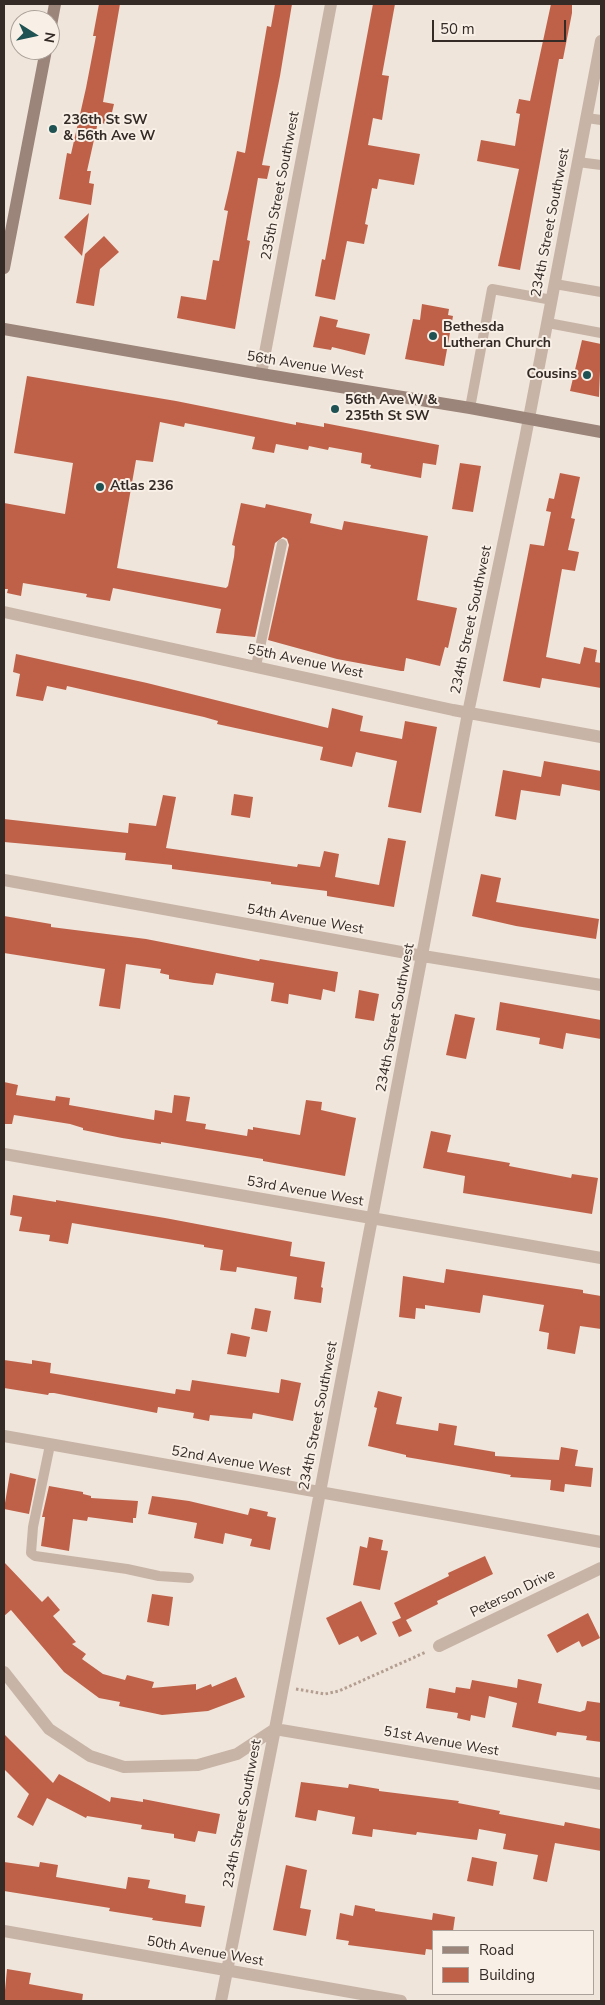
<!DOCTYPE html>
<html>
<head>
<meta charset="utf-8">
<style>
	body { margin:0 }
	#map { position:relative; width:605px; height:2005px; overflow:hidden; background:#f0e5da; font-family:"Nunito Sans",sans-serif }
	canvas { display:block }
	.frame { position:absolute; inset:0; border:5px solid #342b27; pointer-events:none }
	.legend { position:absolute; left:432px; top:1930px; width:162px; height:65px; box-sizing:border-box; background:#f8efe6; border:1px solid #aaa19a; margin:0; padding:6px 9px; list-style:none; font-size:15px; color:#342b27 }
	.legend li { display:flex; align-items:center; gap:10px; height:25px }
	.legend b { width:25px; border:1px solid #aaa19a }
	.north { position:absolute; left:10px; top:10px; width:50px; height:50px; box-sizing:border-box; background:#f8efe6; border:1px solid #aaa19a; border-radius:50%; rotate:100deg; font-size:14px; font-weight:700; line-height:20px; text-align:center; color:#342b27 }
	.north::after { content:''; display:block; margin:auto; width:18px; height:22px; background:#1f5253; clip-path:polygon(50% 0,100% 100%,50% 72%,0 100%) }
	.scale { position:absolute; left:432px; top:20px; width:134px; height:22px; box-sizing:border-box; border:2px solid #342b27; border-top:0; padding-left:6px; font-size:15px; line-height:18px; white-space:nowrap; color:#342b27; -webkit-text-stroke:4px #f8efe6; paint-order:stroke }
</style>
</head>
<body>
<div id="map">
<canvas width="605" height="2005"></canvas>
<div class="frame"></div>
<ul class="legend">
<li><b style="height:6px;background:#9b8479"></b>Road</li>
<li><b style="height:14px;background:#bf6149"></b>Building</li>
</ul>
<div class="north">N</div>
<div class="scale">50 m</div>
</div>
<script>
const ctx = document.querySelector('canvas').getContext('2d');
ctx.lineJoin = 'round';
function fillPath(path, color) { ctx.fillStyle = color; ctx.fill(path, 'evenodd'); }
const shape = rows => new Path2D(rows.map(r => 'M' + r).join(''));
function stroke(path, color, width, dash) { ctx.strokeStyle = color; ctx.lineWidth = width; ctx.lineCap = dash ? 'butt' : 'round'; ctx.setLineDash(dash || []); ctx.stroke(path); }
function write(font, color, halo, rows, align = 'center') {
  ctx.font = font + ' "Nunito Sans",sans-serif'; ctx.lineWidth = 4; ctx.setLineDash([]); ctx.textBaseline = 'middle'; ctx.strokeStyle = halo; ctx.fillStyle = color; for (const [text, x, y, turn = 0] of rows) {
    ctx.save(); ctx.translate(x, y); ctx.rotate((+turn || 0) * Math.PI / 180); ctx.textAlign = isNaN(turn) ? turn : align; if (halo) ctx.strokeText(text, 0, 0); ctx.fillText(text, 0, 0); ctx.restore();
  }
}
const building = shape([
	[99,4,120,4,103,102,114,104,109,125,98,122,87,171,91,171,89,183,94,184,91,205,59,199,67,153,71,154,86,88,96,36,93,36],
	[275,4,292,4,280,76,262,165,270,166,267,179,258,178,247,240,250,241,235,329,177,318,181,296,206,300,213,260,219,261,228,211,224,210,229,189,237,151,245,153,267,26,271,27],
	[373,4,395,4,382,75,389,76,382,120,373,118,368,145,420,154,414,185,379,179,377,189,372,188,365,224,368,225,364,244,347,241,335,300,315,296,322,259,325,260],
	[551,4,572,4,572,13,563,59,559,59,520,270,498,266,519,169,477,161,481,140,515,146,520,114,516,113,519,99,530,101],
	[89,213,82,256,64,237],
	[104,236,119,252,100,269,94,306,76,303,85,254],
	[422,304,449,309,448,315,453,316,444,366,405,359,413,319,420,320],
	[320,316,338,320,336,327,370,334,365,355,332,347,331,350,313,347],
	[582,340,601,344,599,397,570,391],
	[27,376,176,401,296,425,296,422,324,427,324,423,439,445,436,465,423,463,421,478,370,468,371,465,361,463,362,453,329,447,328,450,309,446,308,450,276,444,274,453,252,449,255,437,185,423,184,427,160,422,153,462,136,460,117,568,226,588,228,586,234,557,235,546,232,545,241,503,265,508,266,504,312,514,310,523,342,530,344,521,428,536,417,600,457,608,448,648,445,647,440,666,406,658,404,671,401,671,337,659,268,640,289,545,287,539,283,537,275,543,255,637,216,633,221,609,113,588,110,601,86,597,87,594,23,583,21,596,7,593,8,589,4,589,4,503,65,514,73,463,14,453],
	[460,463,481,466,473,512,452,509],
	[560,473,580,477,571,518,575,519,568,550,579,552,575,571,562,569,546,657,580,664,584,647,597,650,595,662,601,663,601,688,542,678,540,688,503,681,530,544,544,546,551,512,546,511,549,498,554,499],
	[16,654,147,683,328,728,332,708,363,716,360,731,402,739,405,721,437,727,421,813,388,807,397,761,356,752,352,767,320,760,323,747,217,724,218,721,204,717,67,686,66,690,47,686,43,701,16,696,20,674,13,672],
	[544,761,601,771,601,791,562,784,560,796,521,790,516,820,495,816,503,770,541,777],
	[234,794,253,797,250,818,231,815],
	[163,795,176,797,166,848,297,867,298,864,320,867,324,851,339,854,335,877,379,885,388,838,406,841,394,907,327,896,327,891,271,884,271,882,172,869,172,865,125,860,126,853,4,842,4,819,128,833,129,823,156,826],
	[481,874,501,878,496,902,599,919,596,939,516,926,472,916],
	[4,916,51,924,51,927,146,939,259,961,260,959,338,972,335,992,323,989,321,1000,289,994,288,1004,271,1001,274,983,216,973,213,985,194,983,169,979,169,975,160,973,161,969,126,964,120,1009,99,1006,105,969,4,953],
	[359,990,379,994,374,1021,355,1018],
	[500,1002,601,1020,601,1039,566,1033,563,1049,539,1044,540,1038,496,1030],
	[455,1014,475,1018,466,1059,446,1055],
	[4,1082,18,1085,16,1095,55,1101,56,1096,70,1098,69,1105,154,1120,155,1110,172,1113,174,1095,190,1097,186,1121,206,1124,205,1129,247,1136,248,1129,253,1130,253,1127,300,1135,306,1100,322,1102,321,1110,356,1118,345,1176,263,1161,263,1159,161,1142,161,1144,122,1138,83,1130,83,1128,70,1124,14,1115,12,1124,4,1124],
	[431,1131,451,1135,447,1152,510,1163,509,1166,571,1178,572,1174,598,1178,592,1214,463,1193,465,1176,423,1168],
	[13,1195,56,1202,56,1200,165,1218,292,1242,290,1256,325,1262,321,1287,323,1288,321,1303,294,1299,297,1277,237,1267,236,1272,220,1270,223,1250,204,1247,204,1245,72,1223,68,1244,49,1241,50,1235,19,1231,22,1217,10,1215],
	[446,1269,583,1290,583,1293,601,1296,601,1329,580,1326,575,1354,547,1349,549,1333,539,1331,544,1305,483,1295,480,1313,425,1305,425,1309,416,1308,415,1319,399,1317,403,1276,444,1283],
	[255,1308,271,1311,267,1332,251,1329],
	[231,1333,250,1337,246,1357,227,1354],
	[4,1360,32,1364,32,1360,51,1363,50,1373,175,1394,176,1389,190,1391,192,1380,279,1393,281,1379,301,1383,293,1421,253,1413,252,1419,210,1415,209,1421,193,1418,194,1413,158,1407,157,1413,54,1393,49,1393,48,1395,4,1388],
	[378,1391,402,1397,396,1424,438,1431,439,1423,457,1426,454,1445,495,1452,495,1456,559,1460,561,1447,578,1450,575,1466,593,1468,591,1487,565,1484,564,1492,550,1490,551,1480,510,1477,511,1475,406,1457,406,1455,368,1446,377,1408,374,1407],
	[10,1473,36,1479,29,1514,4,1509],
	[49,1486,83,1492,83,1494,91,1496,91,1498,138,1501,136,1518,133,1518,133,1523,88,1517,87,1521,73,1519,69,1551,41,1546,45,1517,42,1517],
	[152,1496,189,1501,248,1515,250,1508,268,1512,267,1516,276,1518,270,1550,250,1546,252,1539,225,1533,223,1544,194,1538,197,1523,148,1514],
	[369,1537,383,1540,381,1550,388,1551,380,1590,353,1585,360,1546,367,1548],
	[485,1556,493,1574,437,1601,438,1604,406,1620,412,1631,399,1637,392,1622,401,1618,394,1603,449,1576,448,1573],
	[4,1562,42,1602,48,1596,60,1610,53,1616,76,1642,72,1644,86,1654,82,1659,103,1674,125,1680,127,1675,154,1682,152,1688,196,1684,196,1690,211,1684,212,1687,236,1677,245,1697,208,1711,162,1715,119,1706,120,1702,99,1698,64,1672,11,1610,4,1616],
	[152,1594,173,1597,169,1626,147,1622],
	[361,1601,377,1634,361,1642,358,1636,339,1645,326,1618],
	[588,1613,600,1638,582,1647,579,1641,557,1653,547,1635],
	[518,1679,542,1684,538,1703,580,1712,585,1710,587,1701,601,1703,601,1742,586,1740,587,1736,557,1732,556,1736,512,1727,517,1703,489,1696,485,1718,471,1715,470,1721,457,1718,458,1713,426,1708,429,1688,455,1693,456,1687,470,1689,472,1680,517,1688],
	[4,1734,53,1783,59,1774,110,1802,111,1797,143,1802,143,1799,220,1814,216,1834,198,1831,195,1842,174,1838,174,1834,141,1829,142,1825,87,1816,86,1818,47,1798,33,1826,17,1817,29,1794,4,1769],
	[301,1782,348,1788,349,1784,379,1789,379,1791,459,1801,458,1803,500,1811,499,1814,564,1826,565,1822,601,1829,601,1851,555,1843,547,1882,533,1879,538,1855,503,1849,506,1834,479,1829,477,1840,417,1832,416,1835,373,1829,372,1837,352,1834,355,1817,318,1810,316,1821,295,1817],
	[472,1857,497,1862,493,1886,467,1881],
	[4,1862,39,1867,40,1862,58,1865,56,1877,126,1889,128,1877,150,1880,148,1888,186,1895,185,1903,205,1906,201,1927,152,1920,153,1918,109,1911,110,1908,4,1891],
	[286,1865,307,1870,300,1908,311,1910,306,1936,273,1930],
	[355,1905,375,1909,375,1911,432,1920,433,1913,455,1917,453,1931,434,1931,434,1950,426,1949,425,1955,348,1945,349,1941,336,1939,340,1913,353,1916],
	[7,1969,31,1973,29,1984,83,1994,82,2001,4,2001]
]);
const path = shape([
	[296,1689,325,1694,339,1691,426,1652]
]);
const service = shape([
	[587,118,601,120],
	[578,162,601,165],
	[555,284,601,292],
	[548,323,601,333],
	[470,408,492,289,552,300],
	[256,666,282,544],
	[50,1445,33,1527,31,1553,35,1556,127,1569,159,1576,189,1578]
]);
const minor = shape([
	[261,374,331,4],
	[4,612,453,710,601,737],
	[4,880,423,956,601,985],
	[4,1154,601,1258],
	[4,1436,601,1542],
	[439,1646,601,1568],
	[4,1672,49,1729,90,1756,124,1767,198,1765,237,1754,275,1729,601,1784],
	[4,1931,401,2001],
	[221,2001,275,1729,468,713,525,439,601,41]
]);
const secondary = shape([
	[50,31,55,4],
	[4,268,46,50],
	[4,329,261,374,470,408,601,432]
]);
const markers = [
	[53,129,5,"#1f5253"],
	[433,336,5,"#1f5253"],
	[587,375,5,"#1f5253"],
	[335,409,5,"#1f5253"],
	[100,487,5,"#1f5253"]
];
const poiNames = [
	["236th St SW",63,121],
	["& 56th Ave W",63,137],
	["Bethesda",443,328],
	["Lutheran Church",443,344],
	["Cousins",577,375,"right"],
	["56th Ave W &",345,401],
	["235th St SW",345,417],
	["Atlas 236",110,487]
];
const streetNames = [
	["235th Street Southwest",281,186,-79],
	["234th Street Southwest",551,223,-79],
	["56th Avenue West",305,366,9],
	["234th Street Southwest",472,620,-78],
	["55th Avenue West",305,662,12],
	["54th Avenue West",305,920,10],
	["234th Street Southwest",396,1018,-79],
	["53rd Avenue West",305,1192,10],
	["234th Street Southwest",319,1416,-79],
	["52nd Avenue West",231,1462,10],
	["Peterson Drive",513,1594,-26],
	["51st Avenue West",441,1742,10],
	["234th Street Southwest",243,1814,-79],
	["50th Avenue West",205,1952,10]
];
fillPath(building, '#bf6149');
stroke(path, '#b39e91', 3, [2.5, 2.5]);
stroke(service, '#c7b4a7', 10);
stroke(minor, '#c7b4a7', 12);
stroke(secondary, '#9b8479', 12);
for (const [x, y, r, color] of markers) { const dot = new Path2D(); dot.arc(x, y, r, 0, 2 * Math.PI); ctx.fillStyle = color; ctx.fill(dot); stroke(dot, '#f8efe6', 2); }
write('bold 14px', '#342b27', '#f8efe6', poiNames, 'left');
write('14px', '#342b27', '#f8efe6', streetNames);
</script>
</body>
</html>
